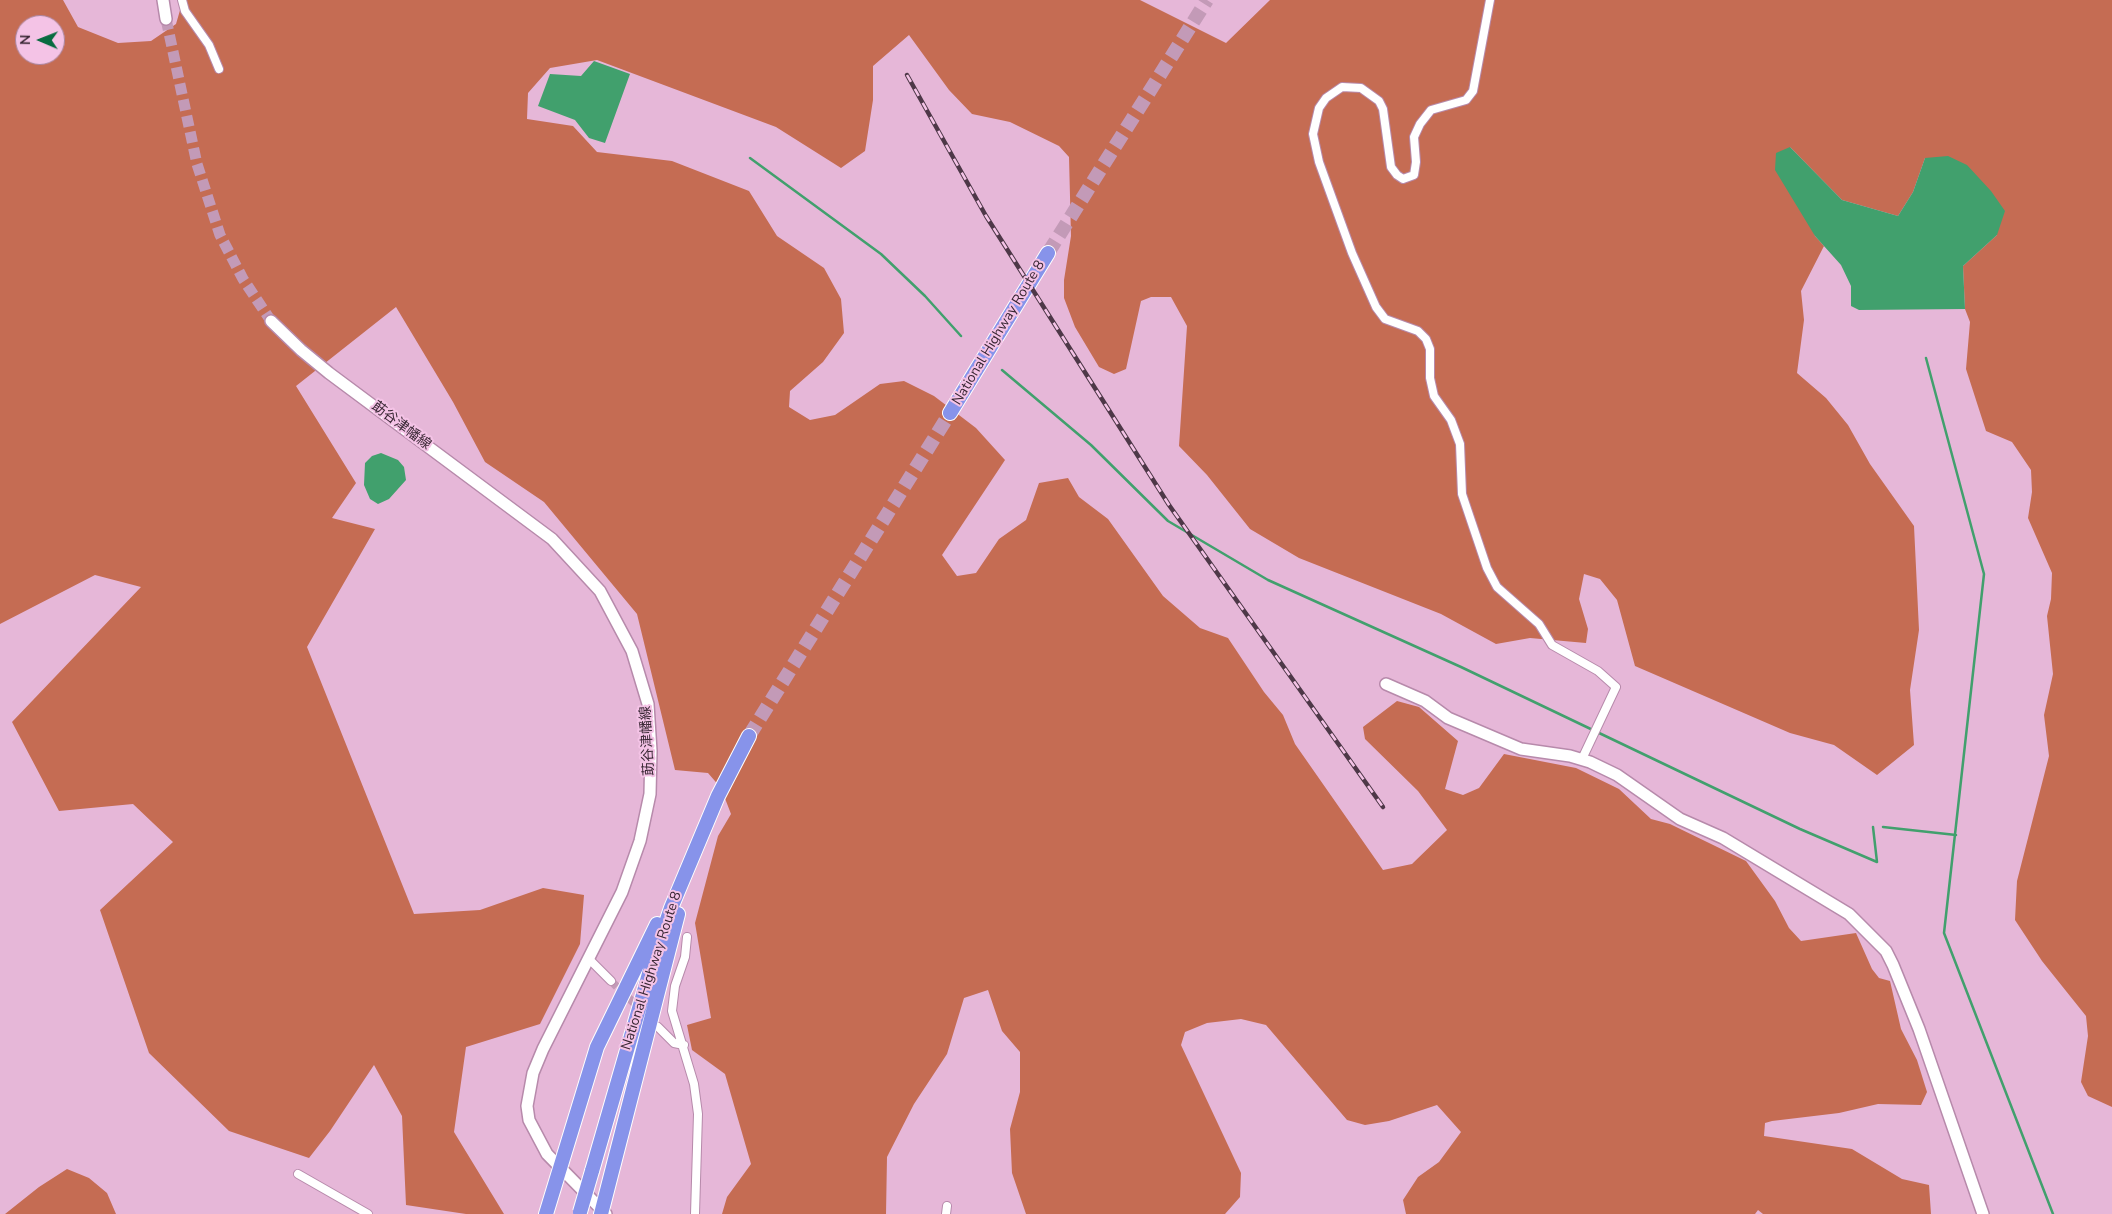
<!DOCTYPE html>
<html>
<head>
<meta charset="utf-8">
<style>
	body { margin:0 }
	#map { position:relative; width:2112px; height:1214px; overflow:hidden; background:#e6b7d8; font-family:"Nunito Sans",sans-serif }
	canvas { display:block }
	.north { position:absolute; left:15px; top:15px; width:50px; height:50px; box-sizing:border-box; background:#f4c3e6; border:1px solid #a9859f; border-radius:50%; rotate:271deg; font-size:14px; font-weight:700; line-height:20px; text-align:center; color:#392734 }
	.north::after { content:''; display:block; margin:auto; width:18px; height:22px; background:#086b40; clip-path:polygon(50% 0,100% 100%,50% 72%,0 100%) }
</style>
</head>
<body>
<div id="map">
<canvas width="2112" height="1214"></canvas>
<div class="north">N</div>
</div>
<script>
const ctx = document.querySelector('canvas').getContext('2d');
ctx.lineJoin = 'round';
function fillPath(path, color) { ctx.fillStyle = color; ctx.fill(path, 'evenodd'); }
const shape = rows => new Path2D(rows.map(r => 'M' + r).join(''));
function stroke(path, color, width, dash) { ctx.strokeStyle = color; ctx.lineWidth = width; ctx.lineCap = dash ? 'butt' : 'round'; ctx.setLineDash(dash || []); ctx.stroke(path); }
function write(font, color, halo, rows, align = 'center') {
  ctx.font = font + ' "Nunito Sans","Noto Sans JP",sans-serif'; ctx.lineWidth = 4; ctx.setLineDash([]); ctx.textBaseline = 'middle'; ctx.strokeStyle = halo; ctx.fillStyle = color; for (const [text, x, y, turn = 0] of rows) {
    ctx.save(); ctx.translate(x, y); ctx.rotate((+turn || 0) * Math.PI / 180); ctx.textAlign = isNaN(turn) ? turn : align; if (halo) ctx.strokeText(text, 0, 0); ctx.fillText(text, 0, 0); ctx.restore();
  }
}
const forest = shape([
	[0,0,63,0,78,27,118,43,151,41,176,24,183,0,1140,0,1226,43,1270,0,2112,0,2112,1107,2088,1096,2081,1082,2088,1036,2086,1016,2042,961,2015,920,2017,881,2049,756,2044,715,2053,674,2047,616,2051,599,2052,573,2028,518,2032,492,2031,470,2012,442,1986,431,1966,369,1970,322,1965,309,1963,266,1997,235,1925,158,1913,192,1898,216,1842,200,1790,147,1815,236,1824,246,1801,291,1804,320,1797,373,1826,398,1848,425,1870,464,1914,526,1919,630,1910,690,1914,745,1877,775,1834,745,1790,733,1635,666,1617,600,1600,579,1584,574,1579,599,1588,629,1586,643,1530,638,1496,644,1441,614,1299,558,1250,529,1207,475,1179,446,1187,326,1171,297,1151,297,1141,301,1126,369,1114,374,1099,367,1075,327,1064,298,1064,280,1071,236,1069,157,1059,146,1010,122,972,114,949,90,909,35,873,66,873,100,865,151,841,168,776,127,597,60,550,68,528,93,527,119,573,126,597,152,672,161,749,191,777,236,824,268,841,299,844,333,823,362,790,391,789,407,810,420,835,415,880,384,904,381,934,396,976,428,1005,460,942,555,957,576,976,573,999,539,1026,520,1039,483,1068,478,1079,497,1108,519,1163,596,1200,628,1228,638,1264,692,1283,715,1295,744,1383,870,1412,864,1447,830,1418,791,1365,739,1363,727,1397,701,1419,707,1458,741,1445,789,1463,795,1479,788,1504,754,1576,768,1619,789,1651,819,1670,824,1746,861,1775,901,1789,928,1801,941,1856,933,1872,969,1879,978,1890,981,1901,1029,1917,1060,1927,1092,1921,1105,1878,1104,1839,1113,1772,1121,1765,1123,1764,1136,1852,1149,1902,1179,1929,1185,1931,1214,1763,1214,1758,1210,1755,1214,1406,1214,1403,1200,1418,1177,1439,1162,1461,1132,1437,1105,1389,1121,1365,1125,1347,1120,1266,1025,1241,1019,1207,1023,1185,1032,1181,1045,1241,1173,1240,1197,1225,1214,1026,1214,1012,1173,1010,1129,1020,1092,1020,1052,1002,1031,988,990,964,998,947,1054,914,1104,887,1157,886,1214,722,1214,727,1197,751,1164,725,1074,692,1050,687,1025,711,1018,695,923,718,836,731,814,721,788,708,773,675,770,637,614,544,502,485,462,453,402,396,307,296,386,356,483,332,518,375,529,307,647,414,914,480,910,543,888,584,895,580,944,540,1024,466,1047,454,1132,504,1214,466,1214,406,1205,402,1116,374,1065,330,1131,309,1158,229,1131,149,1053,100,910,173,842,133,804,59,811,12,722,141,587,95,575,0,624],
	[25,25,55,25,55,55,25,55],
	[67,1169,89,1178,107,1193,116,1214,5,1214,39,1187]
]);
const water = shape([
	[594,61,630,74,605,143,589,138,575,120,538,106,550,74,581,76],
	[1790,147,1842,200,1898,216,1913,192,1925,158,1948,156,1967,165,1991,191,2005,211,1997,235,1963,266,1965,309,1859,310,1851,306,1851,286,1841,265,1815,236,1775,170,1776,153],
	[381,453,398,460,404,467,406,480,389,499,378,504,370,499,364,485,365,463,372,456]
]);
const stream = shape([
	[750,158,881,254,925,296,961,336],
	[1926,358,1984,574,1944,933,2053,1214],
	[1002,370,1091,445,1168,521,1268,580,1461,667,1800,829,1877,862,1873,827],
	[1883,827,1956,835]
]);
const streetTunnel = shape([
	[611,981,641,1010]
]);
const secondaryTunnel = shape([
	[166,19,197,164,220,235,243,279,271,321]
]);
const highwayTunnel = shape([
	[1048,253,1207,0],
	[749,736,950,413]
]);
const street = shape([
	[182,0,185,11,209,45,219,69],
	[1490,0,1473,91,1466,100,1431,110,1420,124,1414,137,1416,162,1414,175,1403,179,1397,175,1391,167,1383,109,1379,101,1361,88,1342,87,1326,98,1319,108,1313,134,1319,162,1352,253,1376,307,1385,319,1418,331,1426,339,1430,349,1430,378,1434,396,1451,420,1460,444,1462,494,1487,568,1497,587,1539,624,1552,645,1598,671,1616,687,1582,759],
	[687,937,685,957,675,986,672,1011,694,1084,698,1114,695,1214],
	[589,959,611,981],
	[658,1027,674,1043,684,1045],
	[298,1174,368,1214],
	[946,1214,947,1206]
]);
const secondary = shape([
	[163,0,166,19],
	[271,321,301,350,329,373,552,539,600,591,632,651,648,704,651,751,650,794,640,841,622,892,543,1049,533,1073,527,1106,529,1120,547,1154,606,1214],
	[1386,684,1425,701,1448,718,1521,749,1570,756,1590,762,1617,775,1680,819,1723,838,1849,914,1886,951,1893,965,1919,1029,1983,1214]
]);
const highway = shape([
	[950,413,1048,253],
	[592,1171,651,967,671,908,718,796,749,736],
	[546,1214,597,1047,657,924],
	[601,1214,678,914]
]);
const rail = shape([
	[907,75,986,216,1169,505,1383,807]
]);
const highwayBridge = shape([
	[580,1212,592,1171]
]);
const streetNames = [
	["National Highway Route 8",999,333,-59],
	["莇谷津幡線",401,426,37],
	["莇谷津幡線",648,741,-93],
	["National Highway Route 8",652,971,-72]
];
fillPath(forest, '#c56c53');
fillPath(water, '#41a06d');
stroke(stream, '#41a06d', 2.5);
stroke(streetTunnel, '#c39ab7', 8, [8, 4]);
stroke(secondaryTunnel, '#c39ab7', 11, [11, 5.5]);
stroke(highwayTunnel, '#c39ab7', 14, [14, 7]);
stroke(street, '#b78aab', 10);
stroke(secondary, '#b78aab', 14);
stroke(highway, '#fff', 16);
stroke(street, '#fff', 8);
stroke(secondary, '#fff', 11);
stroke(highway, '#8793ea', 14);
stroke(rail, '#4e3848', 4.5);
stroke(rail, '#f4c3e6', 2.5, [8]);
stroke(highwayBridge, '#fff', 16, []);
stroke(highwayBridge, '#8793ea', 14);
write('14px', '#392734', '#f4c3e6', streetNames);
</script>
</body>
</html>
